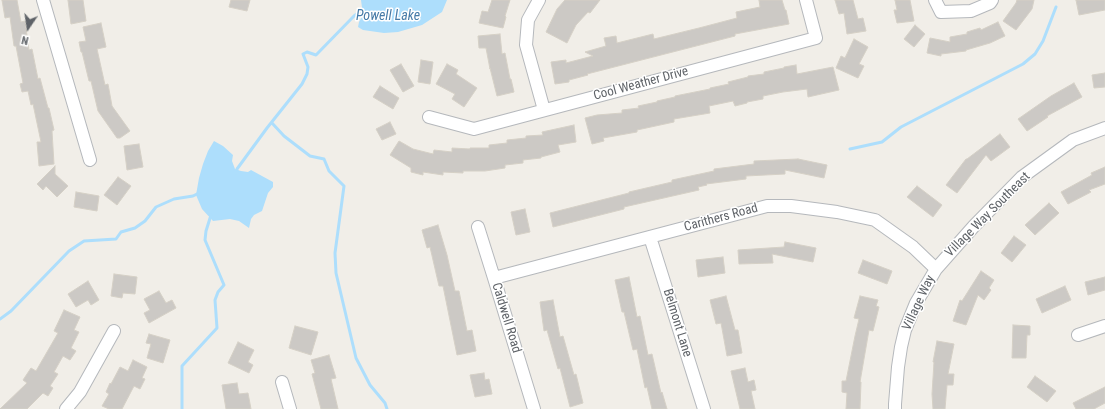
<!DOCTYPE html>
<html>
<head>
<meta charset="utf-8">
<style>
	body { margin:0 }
	#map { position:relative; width:1105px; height:409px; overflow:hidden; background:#f1eee8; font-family:"Roboto Condensed",sans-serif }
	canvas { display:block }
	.north { position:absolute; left:8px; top:8px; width:40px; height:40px; -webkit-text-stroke:3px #fff; paint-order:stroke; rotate:193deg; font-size:11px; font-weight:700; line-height:16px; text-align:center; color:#5f6368 }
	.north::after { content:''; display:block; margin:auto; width:14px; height:18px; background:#5f6368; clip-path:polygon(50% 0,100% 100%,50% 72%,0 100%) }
</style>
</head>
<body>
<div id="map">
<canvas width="1105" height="409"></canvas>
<div class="north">N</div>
</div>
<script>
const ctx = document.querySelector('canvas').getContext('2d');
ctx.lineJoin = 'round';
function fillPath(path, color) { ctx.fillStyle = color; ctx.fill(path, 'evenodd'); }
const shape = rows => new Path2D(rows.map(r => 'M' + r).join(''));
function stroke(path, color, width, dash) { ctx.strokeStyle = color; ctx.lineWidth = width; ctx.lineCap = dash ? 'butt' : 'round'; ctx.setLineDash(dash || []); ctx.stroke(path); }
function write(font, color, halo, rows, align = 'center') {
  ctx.font = font + ' "Roboto Condensed",sans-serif'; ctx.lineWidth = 3; ctx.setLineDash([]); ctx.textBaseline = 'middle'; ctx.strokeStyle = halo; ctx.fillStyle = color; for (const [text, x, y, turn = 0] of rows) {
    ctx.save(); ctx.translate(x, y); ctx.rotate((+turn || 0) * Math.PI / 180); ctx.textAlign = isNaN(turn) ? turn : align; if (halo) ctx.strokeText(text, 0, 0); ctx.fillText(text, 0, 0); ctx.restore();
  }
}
const water = shape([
	[361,0,447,0,442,12,422,25,398,32,384,33,363,30,358,27,359,22,363,15],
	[214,141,223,146,233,155,232,161,235,169,241,171,248,172,251,170,273,182,273,187,268,193,262,211,254,215,251,219,249,228,239,221,230,219,213,221,202,209,196,195,199,178,203,164,208,151]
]);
const stream = shape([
	[272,123,284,136,310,156,324,159,329,171,344,186,335,253,336,273,356,358,370,385,385,403,387,409],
	[850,149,882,142,901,127,1023,64,1035,54,1043,41,1056,7],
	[236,173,237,169,267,128,302,84,307,74,308,67,303,54,307,52,316,55,354,16,365,8],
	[0,319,11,311,69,251,84,241,116,239,121,232,135,228,145,221,156,207,174,199,193,196,199,193],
	[182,409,182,366,217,328,215,300,218,292,224,285,205,240,206,231,211,215]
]);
const building = shape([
	[2,0,17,0,21,22,25,21,29,50,32,49,38,79,40,78,48,108,49,108,54,130,52,131,54,164,39,166,37,142,41,142,33,104,31,105,28,91,22,92,20,84,23,83,16,46,14,46,10,17,5,18,2,0],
	[68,0,83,0,86,21,71,24,68,0],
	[231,0,250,0,247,11,229,7,231,0],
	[492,0,510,0,505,16,506,17,503,28,479,23,482,11,488,12,492,0],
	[565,0,600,0,590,13,588,12,576,25,567,43,546,32,557,9,565,0],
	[759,0,782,0,785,10,786,10,789,24,735,34,735,36,587,74,588,75,569,80,569,82,555,84,551,62,566,60,566,63,593,56,585,52,606,46,604,38,616,36,617,43,653,34,654,39,699,28,737,18,736,12,760,7,759,0],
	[835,0,853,0,858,19,863,18,866,31,847,34,844,13,839,14,835,0],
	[895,0,910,0,914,21,897,23,894,10,897,10,895,0],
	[1017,0,1034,0,1032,9,1016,30,1003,21,1016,3,1017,0],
	[1076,0,1105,0,1105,10,1079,15,1076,0],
	[998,22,1005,36,990,43,966,50,966,51,941,54,941,56,927,53,930,38,950,42,950,37,967,34,967,32,980,28,981,30,998,22],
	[101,23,106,47,97,49,105,85,108,84,112,106,130,131,120,138,117,138,98,111,91,81,89,81,82,52,81,52,79,42,86,41,83,27,101,23],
	[915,25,925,34,914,47,904,39,915,25],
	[500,34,502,54,505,53,510,79,511,79,514,92,497,96,490,68,490,69,486,48,479,48,478,36,500,34],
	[854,39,868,47,859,64,864,66,858,78,836,68,841,56,845,58,854,39],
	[421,60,433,62,430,84,418,82,421,60],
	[401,64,414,86,403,92,390,70,401,64],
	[447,64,458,70,456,74,477,88,464,107,452,99,455,94,436,84,447,64],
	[796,65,797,74,833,67,839,90,808,97,807,89,783,92,763,96,763,99,747,102,747,103,735,106,733,101,709,106,710,113,674,119,674,122,637,130,637,132,603,138,604,141,592,144,585,118,597,115,622,113,622,110,639,108,638,106,657,102,657,101,675,97,675,96,710,89,710,88,729,84,728,82,748,77,748,76,764,74,764,72,784,68,784,67,796,65],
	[1105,73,1105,87,1094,88,1092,75,1105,73],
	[1074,83,1082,97,1047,116,1048,117,1027,131,1018,119,1051,96,1074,83],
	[380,86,399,98,393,109,373,97,380,86],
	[390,122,396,134,382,140,376,129,390,122],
	[574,125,576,142,558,145,560,152,541,157,541,158,523,160,523,163,505,165,505,168,485,171,463,171,463,173,443,172,443,175,423,172,423,175,411,172,411,168,390,155,399,141,413,149,433,154,434,150,452,152,452,148,470,149,470,148,489,148,489,145,507,143,507,140,526,138,526,136,543,135,542,132,574,125],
	[1000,134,1010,147,991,161,986,155,957,193,946,185,966,159,967,159,1000,134],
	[139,144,143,167,127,170,124,146,139,144],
	[798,159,827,165,824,178,785,170,785,174,746,176,746,179,706,184,707,185,698,187,699,190,624,207,624,209,553,227,550,213,629,193,629,192,672,182,672,180,714,171,714,169,754,164,754,161,798,159],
	[55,166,55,174,68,186,57,197,46,186,43,190,37,184,55,166],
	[1105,167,1105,184,1089,190,1091,192,1068,204,1061,192,1092,175,1091,173,1105,167],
	[118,177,131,186,117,205,104,195,118,177],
	[917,186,942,205,933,217,907,197,917,186],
	[76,192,99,196,97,211,74,207,76,192],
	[1049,203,1059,213,1035,235,1025,225,1049,203],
	[525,209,530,232,516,235,511,212,525,209],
	[438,225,447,255,455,291,459,291,467,331,472,330,476,351,457,355,443,286,439,286,430,247,427,248,422,230,438,225],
	[1014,236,1026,245,1012,262,1001,253,1014,236],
	[785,242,816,248,813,262,772,254,773,263,739,264,738,250,784,247,785,242],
	[723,257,725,273,698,277,696,260,723,257],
	[863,260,892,271,887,284,858,273,863,260],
	[981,271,994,280,989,288,991,290,984,300,978,295,966,325,953,321,960,300,962,301,981,271],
	[114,274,137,277,135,294,123,293,122,298,111,296,114,274],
	[629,277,637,317,640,316,648,355,652,354,661,393,662,392,667,409,652,409,647,387,645,388,637,349,633,350,624,312,622,312,615,280,629,277],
	[1105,277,1105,290,1088,295,1085,282,1105,277],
	[88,281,99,300,91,305,88,300,76,307,68,294,88,281],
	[1065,286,1071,300,1042,313,1036,299,1065,286],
	[159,291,166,303,172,300,176,308,149,323,144,313,150,310,144,299,159,291],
	[726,296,735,330,738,330,742,353,727,356,721,323,716,324,710,300,726,296],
	[860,296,878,300,876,306,879,307,873,331,869,330,860,382,861,382,860,409,846,409,847,393,842,392,842,381,846,381,855,336,859,319,854,318,860,296],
	[553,300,560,337,563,336,574,375,576,374,583,403,570,407,560,368,558,369,547,330,544,331,540,302,553,300],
	[64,310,80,317,74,330,79,332,71,348,76,351,70,360,63,356,54,372,58,374,50,386,53,388,48,396,43,393,27,409,0,409,27,383,23,380,31,368,36,371,58,333,54,331,64,310],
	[1013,325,1030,326,1030,335,1027,335,1026,358,1012,358,1013,325],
	[295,326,318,332,311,355,289,348,295,326],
	[149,334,170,340,163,363,147,358,151,344,146,343,149,334],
	[937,341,954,344,948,374,954,374,953,385,947,385,945,409,933,409,932,394,934,362,933,362,937,341],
	[238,342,254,350,248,362,253,365,249,373,228,363,238,342],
	[329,355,336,378,331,379,338,409,321,409,312,374,315,373,311,360,329,355],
	[133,360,147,367,142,378,145,379,140,389,134,386,122,409,109,409,102,406,109,394,106,392,110,383,111,384,120,367,128,371,133,360],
	[745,368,748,382,754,380,756,390,751,391,755,409,740,409,731,371,745,368],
	[484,373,485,380,489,379,492,394,475,397,470,375,484,373],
	[1035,376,1056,391,1047,402,1027,387,1035,376],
	[237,383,239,394,248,393,251,409,226,409,222,385,237,383],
	[1105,387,1105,403,1094,409,1076,409,1073,403,1105,387]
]);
const minor = shape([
	[43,0,90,160],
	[539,0,528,20,526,45,544,110],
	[935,0,941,12,971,11,990,3,992,0],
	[429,117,474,129,816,38,806,0],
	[478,227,494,278,534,409],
	[650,237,704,409],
	[494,278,767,206,791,206,837,212,875,220,913,247,936,269],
	[1078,335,1105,326],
	[282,382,290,409],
	[66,409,80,392,114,331],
	[895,409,895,404,898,367,901,347,905,330,916,303,936,269,974,226,1022,177,1073,140,1105,128]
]);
const streetNames = [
	["Cool Weather Drive",641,84,-15],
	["Village Way Southeast",988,215,-45],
	["Carithers Road",721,218,-15],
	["Village Way",919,303,-65],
	["Caldwell Road",506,318,73],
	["Belmont Lane",677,323,73]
];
const waterNames = [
	["Powell Lake",388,16]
];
fillPath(water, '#addefc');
stroke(stream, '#addefc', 3);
fillPath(building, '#ccc9c5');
stroke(building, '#d5d0c6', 1);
stroke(minor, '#b5b8bc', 14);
stroke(minor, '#fff', 12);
write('13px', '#5f6368', '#fff', streetNames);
write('italic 14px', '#457aa7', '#fff', waterNames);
</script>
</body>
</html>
